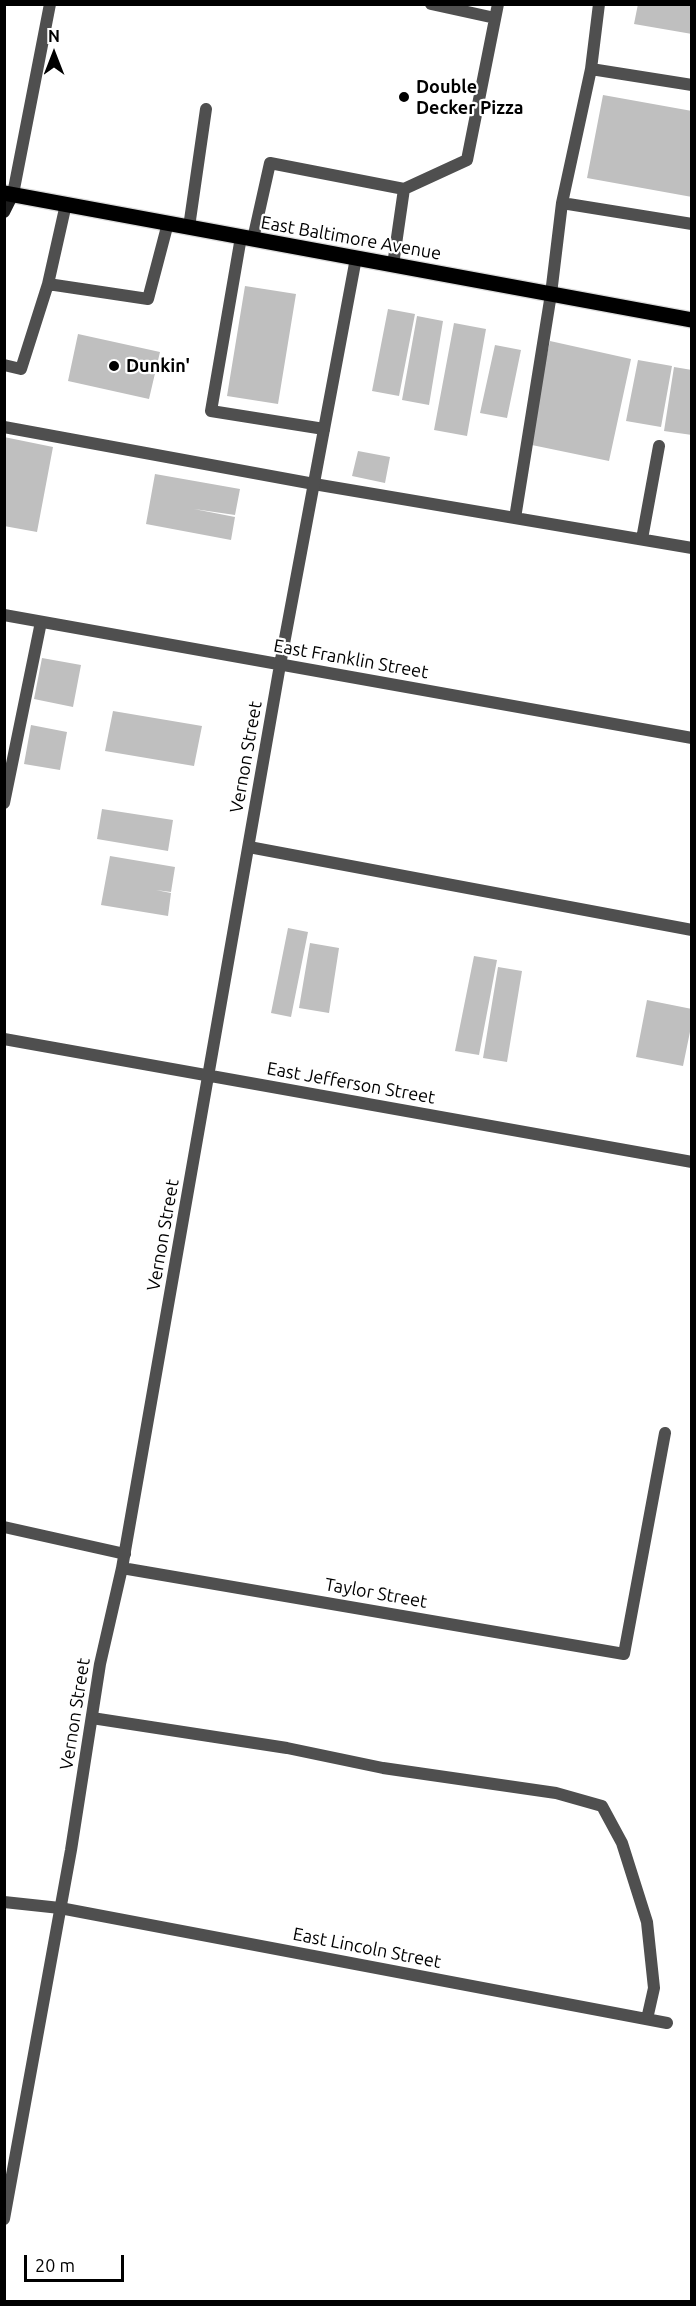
<!DOCTYPE html>
<html>
<head>
<meta charset="utf-8">
<style>
	body { margin:0 }
	#map { position:relative; width:696px; height:2306px; overflow:hidden; background:#fff; font-family:Ubuntu,sans-serif }
	canvas { display:block }
	.frame { position:absolute; inset:0; border:6px solid #000; pointer-events:none }
	.north { position:absolute; left:24px; top:24px; width:60px; height:60px; -webkit-text-stroke:4px #fff; paint-order:stroke; rotate:0deg; font-size:16px; font-weight:700; line-height:24px; text-align:center; color:#000 }
	.north::after { content:''; display:block; margin:auto; width:21px; height:27px; background:#000; clip-path:polygon(50% 0,100% 100%,50% 72%,0 100%) }
	.scale { position:absolute; left:24px; top:2255px; width:100px; height:27px; box-sizing:border-box; border:3px solid #000; border-top:0; padding-left:8px; font-size:18px; line-height:21px; white-space:nowrap; color:#000; -webkit-text-stroke:4px #fff; paint-order:stroke }
</style>
</head>
<body>
<div id="map">
<canvas width="696" height="2306"></canvas>
<div class="frame"></div>
<div class="north">N</div>
<div class="scale">20 m</div>
</div>
<script>
const ctx = document.querySelector('canvas').getContext('2d');
ctx.lineJoin = 'round';
function fillPath(path, color) { ctx.fillStyle = color; ctx.fill(path, 'evenodd'); }
const shape = rows => new Path2D(rows.map(r => 'M' + r).join(''));
function stroke(path, color, width, dash) { ctx.strokeStyle = color; ctx.lineWidth = width; ctx.lineCap = dash ? 'butt' : 'round'; ctx.setLineDash(dash || []); ctx.stroke(path); }
function write(font, color, halo, rows, align = 'center') {
  ctx.font = font + ' Ubuntu,sans-serif'; ctx.lineWidth = 4.5; ctx.setLineDash([]); ctx.textBaseline = 'middle'; ctx.strokeStyle = halo; ctx.fillStyle = color; for (const [text, x, y, turn = 0] of rows) {
    ctx.save(); ctx.translate(x, y); ctx.rotate((+turn || 0) * Math.PI / 180); ctx.textAlign = isNaN(turn) ? turn : align; if (halo) ctx.strokeText(text, 0, 0); ctx.fillText(text, 0, 0); ctx.restore();
  }
}
const building = shape([
	[638,4,692,4,692,34,634,24],
	[603,95,692,111,692,197,587,178],
	[245,286,296,294,278,404,227,396],
	[388,309,415,314,399,396,372,391],
	[417,316,443,321,429,405,402,400],
	[454,323,486,329,467,436,434,430],
	[78,334,160,352,149,399,68,381],
	[550,341,631,359,609,461,527,444],
	[495,345,521,350,507,418,480,413],
	[638,360,672,366,661,427,626,421],
	[674,367,692,370,692,435,664,431],
	[4,437,53,447,37,532,4,526],
	[358,451,390,457,385,483,352,476],
	[155,474,240,489,235,515,194,509,235,517,231,540,146,524],
	[42,658,81,665,73,707,34,699],
	[113,711,202,726,194,766,105,751],
	[31,725,67,732,60,770,24,764],
	[102,809,173,820,168,851,97,839],
	[110,856,175,867,171,892,156,890,171,893,168,916,101,905],
	[288,928,308,932,291,1017,271,1013],
	[310,943,339,948,329,1013,299,1008],
	[474,956,497,960,479,1055,455,1051],
	[498,967,522,971,507,1062,483,1058],
	[647,1000,692,1009,692,1022,683,1066,636,1057]
]);
const lane = shape([
	[431,4,495,18],
	[599,4,591,69,692,85],
	[562,203,692,224],
	[189,227,206,109],
	[241,237,211,411,324,429],
	[253,239,270,163,404,189],
	[393,265,404,189,467,160,498,4],
	[48,284,66,204],
	[4,365,21,369,48,284,148,299,168,223],
	[4,427,314,484,692,548],
	[515,518,551,294,562,203,591,69],
	[642,539,659,446],
	[4,803,41,622],
	[249,847,692,930],
	[4,1527,125,1554],
	[92,1718,287,1748,383,1768,556,1793,602,1806,622,1843,647,1922,654,1988,647,2019],
	[4,1902,60,1908,667,2023]
]);
const street = shape([
	[13,194,50,4],
	[4,615,692,738],
	[4,1039,692,1162],
	[122,1568,624,1654,665,1433],
	[4,2219,71,1850,100,1664,122,1568,280,665,356,258]
]);
const secondary = shape([
	[4,212,13,194]
]);
const primary = shape([
	[4,193,692,320]
]);
const markers = [
	[404,97,6,"#000"],
	[114,366,6,"#000"]
];
const poiNames = [
	["Double",416,87],
	["Decker Pizza",416,108],
	["Dunkin'",126,366]
];
const streetNames = [
	["East Baltimore Avenue",351,238,10],
	["East Franklin Street",351,659,10],
	["Vernon Street",246,757,-80],
	["East Jefferson Street",351,1083,10],
	["Vernon Street",163,1235,-80],
	["Taylor Street",376,1593,10],
	["Vernon Street",75,1714,-81],
	["East Lincoln Street",367,1948,11]
];
fillPath(building, '#bfbfbf');
stroke(primary, '#dbdbdb', 18);
stroke(lane, '#4f4f4f', 12);
stroke(street, '#4f4f4f', 12);
stroke(secondary, '#1c1c1c', 12);
stroke(primary, '#000', 15);
for (const [x, y, r, color] of markers) { const dot = new Path2D(); dot.arc(x, y, r, 0, 2 * Math.PI); ctx.fillStyle = color; ctx.fill(dot); stroke(dot, '#fff', 2); }
write('bold 18px', '#000', '#fff', poiNames, 'left');
write('18px', '#000', '#fff', streetNames);
</script>
</body>
</html>
